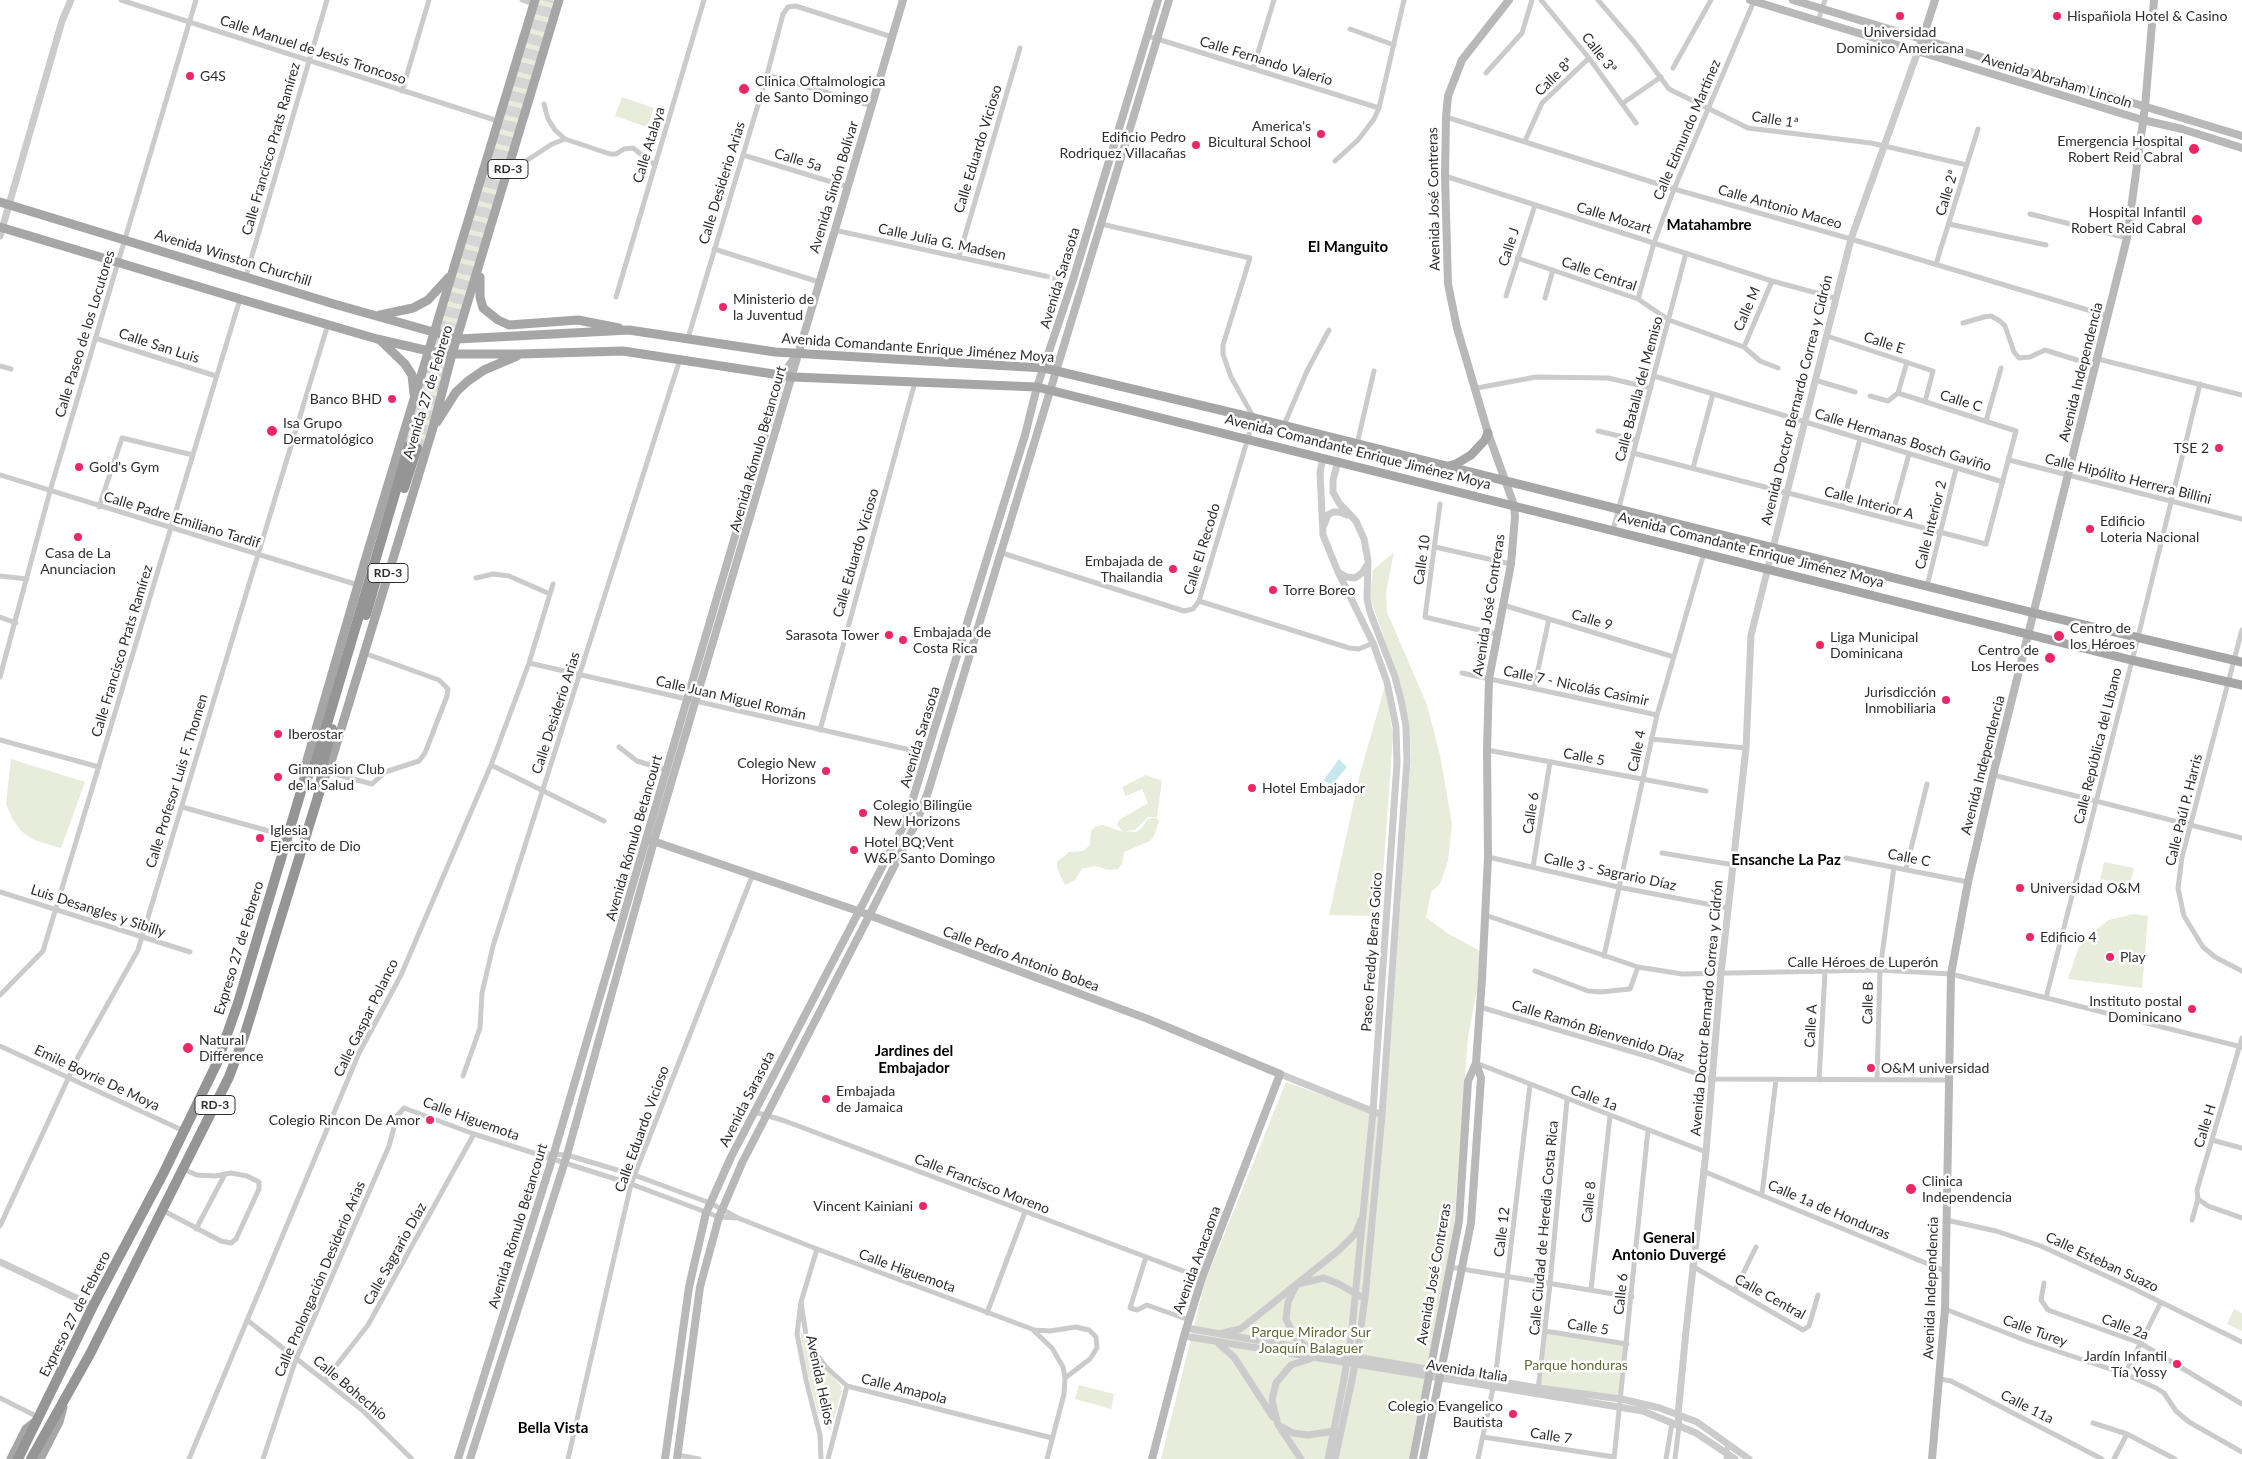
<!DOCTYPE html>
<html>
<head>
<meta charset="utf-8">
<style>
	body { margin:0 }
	canvas { display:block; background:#fff }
</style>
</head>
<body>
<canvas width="2242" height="1459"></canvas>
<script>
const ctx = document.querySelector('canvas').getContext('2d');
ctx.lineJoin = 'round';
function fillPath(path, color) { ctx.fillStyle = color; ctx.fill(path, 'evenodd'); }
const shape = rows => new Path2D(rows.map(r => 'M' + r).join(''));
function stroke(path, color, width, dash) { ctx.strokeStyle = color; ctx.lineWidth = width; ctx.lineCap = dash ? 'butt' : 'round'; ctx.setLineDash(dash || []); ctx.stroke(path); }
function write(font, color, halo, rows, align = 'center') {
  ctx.font = font + ' Lato,sans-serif'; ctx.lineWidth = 5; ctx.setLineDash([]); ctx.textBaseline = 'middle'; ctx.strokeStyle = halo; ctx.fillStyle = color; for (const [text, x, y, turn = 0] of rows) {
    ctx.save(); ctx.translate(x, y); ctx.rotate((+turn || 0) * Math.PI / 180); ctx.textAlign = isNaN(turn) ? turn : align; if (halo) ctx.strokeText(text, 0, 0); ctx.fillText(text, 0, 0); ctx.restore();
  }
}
const green = shape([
	[537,0,557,0,423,447,404,443],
	[622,97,654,108,647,127,615,116],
	[1394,552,1386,592,1387,612,1427,705,1440,755,1452,824,1448,861,1440,884,1431,892,1426,917,1447,933,1480,951,1479,979,1468,1037,1454,1226,1409,1459,1161,1459,1205,1282,1286,1082,1385,1118,1411,756,1408,720,1398,678,1370,597,1373,570],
	[1385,686,1393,736,1380,916,1329,915,1360,774],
	[11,759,85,782,61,848,34,840,21,831,12,818,6,804],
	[1146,775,1162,781,1157,817,1148,817,1135,830,1125,831,1136,832,1142,828,1147,820,1155,817,1159,821,1154,836,1150,841,1124,852,1122,864,1118,869,1109,870,1095,866,1082,869,1075,880,1065,885,1057,868,1057,862,1069,852,1083,851,1090,845,1091,831,1095,827,1103,825,1123,832,1117,825,1119,820,1148,803,1142,789,1126,796,1122,787],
	[2104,862,2134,868,2130,885,2100,879],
	[2133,914,2148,916,2142,988,2068,979,2078,949,2090,934,2109,920],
	[2234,1309,2242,1313,2242,1331,2227,1324],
	[800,1330,817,1358,840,1385,842,1391,830,1431,817,1410,805,1366],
	[1545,1331,1627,1344,1621,1399,1538,1388],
	[1079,1385,1114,1394,1111,1409,1075,1399]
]);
const water = shape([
	[1339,759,1347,767,1331,786,1324,780]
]);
const minorTunnel = shape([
	[1045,276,1064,281]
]);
const motorwayTunnel = shape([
	[409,446,543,0],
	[417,448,551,0]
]);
const minor = shape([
	[121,0,498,121],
	[522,0,534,4],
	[1541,0,1589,58,1636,123],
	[1598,0,1634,42,1669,89,1748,128,1871,143,1967,165],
	[1818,21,1825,0],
	[1350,29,1394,45],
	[1148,36,1379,108],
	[1673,68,1711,0],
	[1253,69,1274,0],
	[1486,73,1522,33,1532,0],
	[767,75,872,106],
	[402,91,429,0],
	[1623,103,1661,77],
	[544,104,548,119,555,130,565,139,610,154,616,154,624,149,633,148,655,165],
	[1446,117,1674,189,1851,239,2108,316],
	[1525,141,1542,103,1589,58],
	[743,155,848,187],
	[1335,161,1358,140,1374,119,1379,108,1404,0],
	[523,163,552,144,565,139],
	[1445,176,1772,281,1835,298],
	[2030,214,2127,238],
	[1949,224,2046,245],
	[834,230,1045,276],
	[714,249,819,282],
	[959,256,1020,48],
	[1517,258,1638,299,1669,320,1744,347,1760,361,1778,368],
	[1936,264,1978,129],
	[246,276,327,0],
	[1506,296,1535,205],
	[616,297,704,0],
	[1545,298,1553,270],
	[1638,299,1654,243,1674,189,1754,1],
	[1963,323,1984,317,1991,316,2000,321,2005,326,2014,352,2019,358,2030,357,2045,350,2096,366],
	[1827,336,1933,371,1925,402],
	[95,338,216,376],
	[688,338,767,75,783,14,788,7,796,6,892,37],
	[1744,347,1772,281],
	[2098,359,2242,395],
	[0,366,11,369],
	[1654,376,2003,482],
	[1815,380,1855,392],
	[1477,388,1536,377,1608,378,1651,388],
	[1898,393,1907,362],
	[1870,396,1888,401,1898,393],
	[1986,421,2001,368],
	[1284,425,1307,371,1329,330],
	[1598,431,1636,440],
	[1357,444,1374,371],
	[1633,453,1986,544,2016,431,1898,393],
	[2009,460,2242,519],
	[1693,468,1713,394],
	[0,475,358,585],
	[1440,504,1425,617,1496,634],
	[99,507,122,438,193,455],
	[1842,507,1860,439],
	[1891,520,1909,454],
	[1613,530,1686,253],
	[1435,547,1511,564],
	[1002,553,1184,611,1193,609,1199,601,1254,418,1231,377,1223,354,1223,345,1250,258,1101,224],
	[0,576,27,579],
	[476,578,493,574,509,576,550,594],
	[1927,586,1956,469],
	[1199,601,1349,648,1359,649,1373,643],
	[1503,605,1674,657],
	[0,617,16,623],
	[2242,630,2182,857,2178,888,2184,916,2203,947,2215,957,2242,971],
	[529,663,928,754],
	[1462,673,1657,715],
	[0,677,50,491,196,0],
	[1534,688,1549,619],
	[820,730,915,382],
	[1651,739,1746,748],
	[0,740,99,767],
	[619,747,637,761,666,770],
	[1487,750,1706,791],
	[491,765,604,821],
	[327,772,372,784,385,772,419,761,425,753,447,696,448,689,439,680,364,653],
	[1993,775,2242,838],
	[182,807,287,836],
	[1662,853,1734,865],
	[1488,857,1618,887,1728,908],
	[1846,858,1968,882],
	[1533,867,1550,762],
	[1906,869,1927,784],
	[0,892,190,952],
	[1485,915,1638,967,1682,974,1880,970,1951,974,2242,1047],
	[1604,956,1657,715,1704,553],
	[1535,971,1588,991,1601,992,1630,989,1638,967],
	[0,995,43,951,240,299],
	[2046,998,2138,637,2200,384],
	[1480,1007,1653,1058,1711,1079,1949,1080],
	[0,1046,184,1131],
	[1476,1063,1706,1152],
	[463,1076,480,1028,482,993,493,946,680,359],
	[1819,1080,1825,972],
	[1877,1080,1880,970,1894,867],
	[755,1112,785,1121,1202,1278],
	[2212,1140,2242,1148],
	[537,1153,567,1155,634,1175,710,1203,738,1218,817,1249,1032,1329,1052,1348,1063,1367,1065,1378,1064,1394,1047,1459],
	[1703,1171,1945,1271],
	[1762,1194,1776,1080],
	[2198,1199,2208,1206,2242,1218],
	[162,1210,221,1241,231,1243,236,1239,259,1189,259,1182,247,1176,231,1173,215,1176,197,1175,183,1169],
	[1946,1220,1996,1231,2041,1246,2130,1287,2242,1342],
	[2192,1220,2198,1199,2197,1190,2242,1038],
	[0,1226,79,1055,138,950,328,324],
	[196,1229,225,1174],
	[817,1249,801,1302,797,1334,806,1380,820,1435,821,1459],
	[1146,1257,1130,1308,1137,1310,1147,1305,1189,1320],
	[1692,1266,1803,1330,1809,1326,1818,1295],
	[1450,1267,1632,1297],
	[2044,1283,2041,1300,2048,1310,2140,1343,2242,1404],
	[1591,1290,1610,1116],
	[1735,1290,1756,1247],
	[801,1302,806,1335,814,1350,825,1366,847,1386,1052,1438],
	[1945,1309,2027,1341,2125,1374,2156,1388,2164,1393,2176,1411,2189,1422,2242,1452],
	[987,1313,1025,1212],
	[247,1320,362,1410,412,1459],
	[1034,1330,1050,1331,1076,1327,1089,1330,1096,1337,1097,1348,1090,1359,1065,1378],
	[1545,1331,1627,1344],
	[2125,1374,2161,1302],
	[1940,1379,1951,1381,2102,1459],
	[325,1380,368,1325,474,1134],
	[1495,1380,1530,1085],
	[1538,1390,1550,1284,1567,1100],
	[0,1398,38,1417],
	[2093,1423,2127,1434,2175,1459],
	[1483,1437,1614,1457],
	[678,1455,699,1459],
	[189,1459,359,1053,401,975,491,765,529,663,553,584],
	[263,1459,296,1359,389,1146,397,1116,404,1108,474,1134,631,1184,719,1217,738,1218],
	[568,1459,631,1184,753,874],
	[828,1459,847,1386],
	[1478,1459,1493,1388],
	[1614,1459,1648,1130],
	[1666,1459,1672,1423],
	[1675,1459,1679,1426],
	[1726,1459,1728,1444],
	[2114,1459,2127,1434]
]);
const tertiary = shape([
	[0,236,62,21,71,0],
	[1323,458,1320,472,1323,535,1338,572,1373,643,1387,682,1396,727,1397,763,1373,1111,1351,1339],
	[1338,461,1333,480,1333,492,1339,503,1356,521,1364,539,1368,560,1367,599,1370,612,1395,677,1402,704,1406,727,1407,760,1382,1115,1365,1298,1359,1341],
	[1324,525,1328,515,1333,512,1340,512,1347,515],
	[1338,572,1347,577,1355,578,1362,573,1367,565],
	[1280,1074,1377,1113],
	[0,1262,93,1306],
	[1186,1328,1538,1388,1621,1399,1660,1408,1697,1422,1749,1459],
	[1223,1333,1240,1329,1247,1324,1339,1250,1356,1233,1361,1220],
	[1184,1336,1643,1411,1696,1433,1735,1459],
	[1219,1344,1234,1357,1273,1417],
	[1309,1348,1295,1338,1286,1319,1288,1302,1297,1284,1324,1278,1339,1284,1360,1296],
	[1310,1359,1291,1365,1276,1383,1272,1400,1278,1425,1293,1433,1308,1435,1341,1430],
	[1279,1426,1301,1459],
	[1679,1426,1678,1415,1686,1331,1706,1152,1721,973,1746,748,1751,635,1851,239,1918,51],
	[1328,1459,1344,1379],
	[1335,1459,1352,1380]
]);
const secondary = shape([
	[1750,0,2143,120,2182,129,2242,148],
	[1793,0,2242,136],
	[1921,43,1935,0],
	[650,840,858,911,1005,966,1148,1019,1280,1074,1202,1278,1184,1336,1152,1459],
	[458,1459,554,1153,782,376,795,357],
	[470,1459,567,1155,654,841,903,0],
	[665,1459,689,1287,706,1213,731,1157,906,821,1025,435,1037,387,1072,283,1158,0],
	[677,1459,700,1287,719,1217,742,1163,869,916,917,821,928,792,1169,0],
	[1413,1459,1459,1221,1468,1081,1476,1063,1482,979,1488,857,1487,750,1489,679,1511,564,1515,517,1514,505,1488,433,1457,328,1448,284,1445,176,1446,117,1448,96,1462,60,1509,0],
	[1423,1459,1471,1223,1481,1078,1476,1063],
	[1932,1459,1945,1309,1951,974,1968,882,1993,775,2127,238,2145,107,2154,0]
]);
const primary = shape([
	[0,202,334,304,458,339,629,330,775,352,1044,368,1254,418,2034,613,2242,662],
	[0,227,240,299,377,339,429,351,452,354,520,354,623,351,793,377,1037,387,2131,660,2242,685],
	[480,277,480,297,483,308,498,320,509,325,578,320,619,328],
	[380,315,413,308,428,300,449,277],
	[380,340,405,364,412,375,414,394],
	[437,422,456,392,468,381,484,370,517,356],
	[1448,466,1456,464,1471,455,1485,440,1488,433],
	[323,782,331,762,432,431,452,354,559,0],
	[303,783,307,760,367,554,535,0],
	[11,1459,26,1429,35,1422],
	[40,1459,59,1422,63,1407]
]);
const motorway = shape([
	[404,488,417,448],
	[366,615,378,573],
	[18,1459,93,1306,163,1174,217,1063,238,1003,302,788,316,761,409,446],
	[31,1459,90,1354,229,1077,244,1037,320,790,323,762,332,729]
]);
const tertiaryBridge = shape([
	[1344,1379,1351,1339],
	[1352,1380,1359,1341]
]);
const markers = [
	[1900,16,5,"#ed2766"],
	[2057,16,5,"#ed2766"],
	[190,76,5,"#ed2766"],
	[744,89,6,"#ed2766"],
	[1321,134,5,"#ed2766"],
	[1196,145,5,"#ed2766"],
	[2194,149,6,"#ed2766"],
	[2197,220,6,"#ed2766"],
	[723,307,5,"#ed2766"],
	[392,399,5,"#ed2766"],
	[272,431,6,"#ed2766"],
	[2219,448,5,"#ed2766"],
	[79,467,5,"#ed2766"],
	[2090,529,5,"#ed2766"],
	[78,537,5,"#ed2766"],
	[1173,569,5,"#ed2766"],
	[1273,590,5,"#ed2766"],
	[889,635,5,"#ed2766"],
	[2059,636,6,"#ed2766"],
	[903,640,5,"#ed2766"],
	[1820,645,5,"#ed2766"],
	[2050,658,6,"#ed2766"],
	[1946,700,5,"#ed2766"],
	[278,734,5,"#ed2766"],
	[826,771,5,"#ed2766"],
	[278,777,5,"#ed2766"],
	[1252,788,5,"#ed2766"],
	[863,813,5,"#ed2766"],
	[260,838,5,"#ed2766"],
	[854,850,5,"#ed2766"],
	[2020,888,5,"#ed2766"],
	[2030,937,5,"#ed2766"],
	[2110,957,5,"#ed2766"],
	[2192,1009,5,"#ed2766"],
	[188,1048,6,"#ed2766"],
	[1871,1068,5,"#ed2766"],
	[826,1099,5,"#ed2766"],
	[430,1120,5,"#ed2766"],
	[1911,1189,6,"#ed2766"],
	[923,1206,5,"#ed2766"],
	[2177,1364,5,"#ed2766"],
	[1513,1414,5,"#ed2766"]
];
const shields = [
	[508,169,40],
	[388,573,40],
	[215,1105,40]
];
const shieldNames = [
	["RD-3",508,169],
	["RD-3",388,573],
	["RD-3",215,1105]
];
const poiNames = [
	["Hispañiola Hotel & Casino",2067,16],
	["Universidad",1900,32,"center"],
	["Dominico Americana",1900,48,"center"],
	["G4S",200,76],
	["Clinica Oftalmologica",755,81],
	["de Santo Domingo",755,97],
	["America's",1311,126,"right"],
	["Bicultural School",1311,142,"right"],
	["Edificio Pedro",1186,137,"right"],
	["Rodriquez Villacañas",1186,153,"right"],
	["Emergencia Hospital",2183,141,"right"],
	["Robert Reid Cabral",2183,157,"right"],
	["Hospital Infantil",2186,212,"right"],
	["Robert Reid Cabral",2186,228,"right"],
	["Ministerio de",733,299],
	["la Juventud",733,315],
	["Banco BHD",382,399,"right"],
	["Isa Grupo",283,423],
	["Dermatológico",283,439],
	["TSE 2",2209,448,"right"],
	["Gold's Gym",89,467],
	["Edificio",2100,521],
	["Loteria Nacional",2100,537],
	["Casa de La",78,553,"center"],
	["Anunciacion",78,569,"center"],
	["Embajada de",1163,561,"right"],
	["Thailandia",1163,577,"right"],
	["Torre Boreo",1283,590],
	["Centro de",2070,628],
	["los Héroes",2070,644],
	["Embajada de",913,632],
	["Costa Rica",913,648],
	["Sarasota Tower",879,635,"right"],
	["Liga Municipal",1830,637],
	["Dominicana",1830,653],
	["Centro de",2039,650,"right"],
	["Los Heroes",2039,666,"right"],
	["Jurisdicción",1936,692,"right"],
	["Inmobiliaria",1936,708,"right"],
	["Iberostar",288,734],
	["Colegio New",816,763,"right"],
	["Horizons",816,779,"right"],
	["Gimnasion Club",288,769],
	["de la Salud",288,785],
	["Hotel Embajador",1262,788],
	["Colegio Bilingüe",873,805],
	["New Horizons",873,821],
	["Iglesia",270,830],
	["Ejercito de Dio",270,846],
	["Hotel BQ;Vent",864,842],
	["W&P Santo Domingo",864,858],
	["Universidad O&M",2030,888],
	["Edificio 4",2040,937],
	["Play",2120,957],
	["Instituto postal",2182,1001,"right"],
	["Dominicano",2182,1017,"right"],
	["Natural",199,1040],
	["Difference",199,1056],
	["O&M universidad",1881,1068],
	["Embajada",836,1091],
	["de Jamaica",836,1107],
	["Colegio Rincon De Amor",420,1120,"right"],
	["Clinica",1922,1181],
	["Independencia",1922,1197],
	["Vincent Kainiani",913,1206,"right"],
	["Jardín Infantil",2167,1356,"right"],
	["Tía Yossy",2167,1372,"right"],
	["Colegio Evangelico",1503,1406,"right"],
	["Bautista",1503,1422,"right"]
];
const streetNames = [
	["Calle Manuel de Jesús Troncoso",313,50,18],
	["Calle 3ª",1599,53,52],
	["Calle Fernando Valerio",1266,61,17],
	["Calle 8ª",1554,77,-45],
	["Avenida Abraham Lincoln",2057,81,17],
	["Calle 1ª",1775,120,9],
	["Calle Edmundo Martínez",1687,130,-67],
	["Calle Atalaya",649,145,-73],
	["Calle Francisco Prats Ramírez",271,149,-74],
	["Calle Eduardo Vicioso",978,149,-73],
	["Calle 5a",798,160,17],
	["Calle Desiderio Arias",722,183,-73],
	["Avenida Simón Bolívar",834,187,-73],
	["Calle 2ª",1947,193,-73],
	["Avenida José Contreras",1434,199,-91],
	["Calle Antonio Maceo",1780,207,16],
	["Calle Mozart",1614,218,17],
	["Calle Julia G. Madsen",942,242,12],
	["Calle J",1509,247,-72],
	["Avenida Winston Churchill",233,258,17],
	["Calle Central",1599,274,19],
	["Avenida Sarasota",1060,278,-73],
	["Calle M",1747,309,-67],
	["Calle Paseo de los Locutores",85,334,-73],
	["Calle E",1884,343,18],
	["Calle San Luis",159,346,18],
	["Avenida Comandante Enrique Jiménez Moya",918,348,4],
	["Avenida Independencia",2081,372,-76],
	["Calle Batalla del Memiso",1639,389,-75],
	["Avenida 27 de Febrero",428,392,-73],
	["Avenida Doctor Bernardo Correa y Cidrón",1797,400,-76],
	["Calle C",1961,401,17],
	["Calle Hermanas Bosch Gaviño",1903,440,17],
	["Avenida Rómulo Betancourt",758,449,-74],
	["Avenida Comandante Enrique Jiménez Moya",1358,452,14],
	["Calle Hipólito Herrera Billini",2128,479,14],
	["Calle Interior A",1869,503,15],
	["Calle Padre Emiliano Tardif",182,520,17],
	["Calle Interior 2",1931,525,-76],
	["Calle El Recodo",1202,549,-73],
	["Avenida Comandante Enrique Jiménez Moya",1751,550,14],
	["Calle Eduardo Vicioso",856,553,-74],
	["Calle 10",1422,560,-82],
	["Avenida José Contreras",1489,605,-81],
	["Calle 9",1592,620,17],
	["Calle Francisco Prats Ramírez",122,651,-73],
	["Calle 7 - Nicolás Casimir",1576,686,12],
	["Calle Juan Miguel Román",731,698,13],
	["Calle Desiderio Arias",556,713,-72],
	["Avenida Sarasota",920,737,-73],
	["Calle República del Líbano",2098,746,-76],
	["Calle 4",1637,751,-78],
	["Calle 5",1584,757,11],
	["Avenida Independencia",1983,765,-76],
	["Calle Profesor Luis F. Thomen",177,781,-73],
	["Calle Paúl P. Harris",2184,810,-76],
	["Calle 6",1531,813,-81],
	["Avenida Rómulo Betancourt",634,838,-74],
	["Calle C",1909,858,11],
	["Calle 3 - Sagrario Díaz",1610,872,12],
	["Luis Desangles y Sibilly",98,911,18],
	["Expreso 27 de Febrero",239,948,-73],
	["Paseo Freddy Beras Goico",1372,952,-86],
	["Calle Pedro Antonio Bobea",1021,959,20],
	["Calle Héroes de Luperón",1863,962],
	["Calle B",1868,1003,-89],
	["Avenida Doctor Bernardo Correa y Cidrón",1707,1008,-85],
	["Calle Gaspar Polanco",366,1018,-64],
	["Calle A",1811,1026,-87],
	["Calle Ramón Bienvenido Díaz",1598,1031,17],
	["Emile Boyrie De Moya",97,1078,25],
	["Calle 1a",1594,1098,21],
	["Avenida Sarasota",747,1099,-63],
	["Calle Higuemota",471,1119,20],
	["Calle H",2205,1126,-73],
	["Calle Eduardo Vicioso",642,1129,-70],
	["Calle Francisco Moreno",982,1184,21],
	["Calle 8",1589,1202,-84],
	["Calle 1a de Honduras",1829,1210,23],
	["Avenida Rómulo Betancourt",518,1226,-73],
	["Calle Ciudad de Heredia Costa Rica",1544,1228,-85],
	["Calle 12",1502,1232,-83],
	["Calle Sagrario Díaz",395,1254,-61],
	["Avenida Anacaona",1197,1260,-70],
	["Calle Esteban Suazo",2102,1262,25],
	["Calle Higuemota",907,1271,20],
	["Avenida José Contreras",1434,1274,-80],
	["Calle Prolongación Desiderio Arias",320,1279,-67],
	["Avenida Independencia",1931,1288,-88],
	["Calle 6",1621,1294,-84],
	["Calle Central",1770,1297,29],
	["Expreso 27 de Febrero",75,1314,-63],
	["Calle 5",1588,1327,9],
	["Calle 2a",2125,1327,21],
	["Calle Turey",2035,1331,20],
	["Avenida Italia",1467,1371,9],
	["Avenida Helios",820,1380,78],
	["Calle Bohechío",350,1388,40],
	["Calle Amapola",904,1389,14],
	["Calle 11a",2027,1407,27],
	["Calle 7",1551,1436,9]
];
const parkNames = [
	["Parque Mirador Sur",1311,1332],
	["Joaquín Balaguer",1311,1348],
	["Parque honduras",1576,1365]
];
const neighbourhoodNames = [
	["Matahambre",1709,225],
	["El Manguito",1348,247],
	["Ensanche La Paz",1786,860],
	["Jardines del",914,1051],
	["Embajador",914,1068],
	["General",1669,1238],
	["Antonio Duvergé",1669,1255],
	["Bella Vista",553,1428]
];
fillPath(green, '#e8ecdb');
fillPath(water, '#c6e7ed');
stroke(minorTunnel, '#d5d5d5', 5, [5, 2.5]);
stroke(motorwayTunnel, '#d5d5d5', 10, [10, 5]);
stroke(minor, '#cbcbcb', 5);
stroke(tertiary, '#cbcbcb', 7);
stroke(secondary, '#b8b8b8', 8);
stroke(primary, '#a6a6a6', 9);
stroke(motorway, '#959595', 10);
stroke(tertiaryBridge, '#cbcbcb', 7);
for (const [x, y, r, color] of markers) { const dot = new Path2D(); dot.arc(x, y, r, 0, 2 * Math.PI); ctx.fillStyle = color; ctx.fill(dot); stroke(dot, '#fff', 2); }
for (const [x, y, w] of shields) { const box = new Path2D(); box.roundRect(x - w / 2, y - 9.5, w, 19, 4); ctx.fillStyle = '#fff'; ctx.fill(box); stroke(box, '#2e2e2e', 1); }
write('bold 12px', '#2e2e2e', null, shieldNames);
write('14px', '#2e2e2e', '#fff', poiNames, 'left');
write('14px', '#2e2e2e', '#fff', streetNames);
write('14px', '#5d6b39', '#fff', parkNames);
write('bold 15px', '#000', '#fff', neighbourhoodNames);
</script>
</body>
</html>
